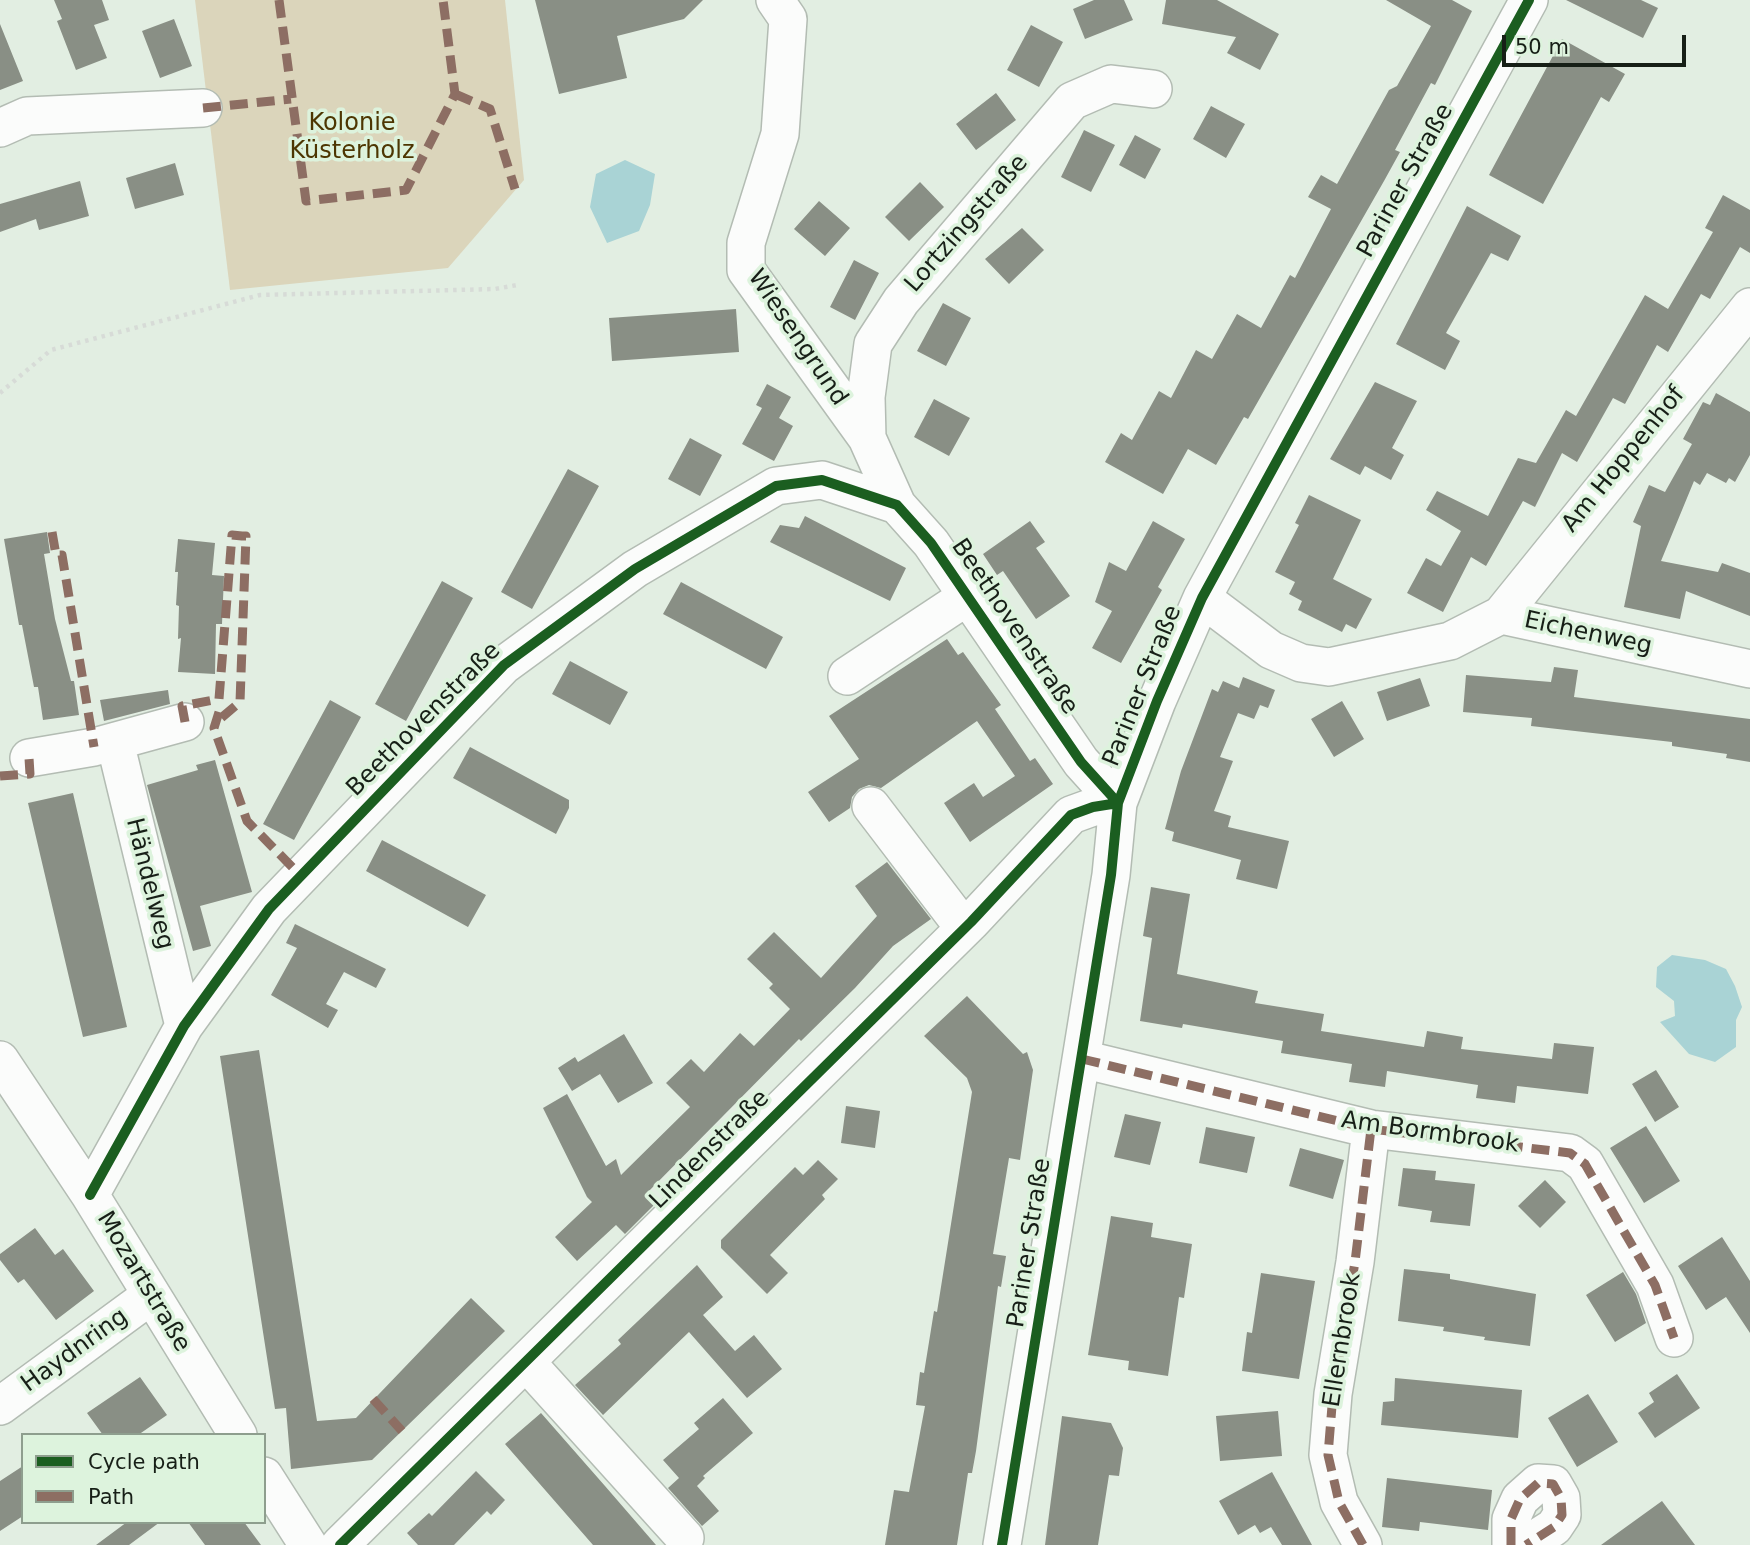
<!DOCTYPE html>
<html>
<head>
<meta charset="utf-8">
<style>
	body { margin:0 }
	#map { position:relative; width:1750px; height:1545px; overflow:hidden; background:#e2eee2; font-family:"DejaVu Sans",sans-serif }
	canvas { display:block }
	.legend { position:absolute; left:21px; top:1433px; width:245px; height:91px; box-sizing:border-box; background:#ddf3dd; border:2px solid #8e9e8e; margin:0; padding:9px 12px; list-style:none; font-size:21px; color:#171f17 }
	.legend li { display:flex; align-items:center; gap:14px; height:35px }
	.legend b { width:35px; border:2px solid #8e9e8e }
	.scale { position:absolute; left:1502px; top:35px; width:184px; height:32px; box-sizing:border-box; border:4px solid #171f17; border-top:0; padding-left:9px; font-size:21px; line-height:24px; white-space:nowrap; color:#171f17; -webkit-text-stroke:5px #ddf3dd; paint-order:stroke }
</style>
</head>
<body>
<div id="map">
<canvas width="1750" height="1545"></canvas>
<ul class="legend">
<li><b style="height:9px;background:#1b5e20"></b>Cycle path</li>
<li><b style="height:9px;background:#8d6e63"></b>Path</li>
</ul>
<div class="scale">50 m</div>
</div>
<script>
const ctx = document.querySelector('canvas').getContext('2d');
ctx.lineJoin = 'round';
function fillPath(path, color) { ctx.fillStyle = color; ctx.fill(path, 'evenodd'); }
const shape = rows => new Path2D(rows.map(r => 'M' + r).join(''));
function stroke(path, color, width, dash) { ctx.strokeStyle = color; ctx.lineWidth = width; ctx.lineCap = dash ? 'butt' : 'round'; ctx.setLineDash(dash || []); ctx.stroke(path); }
function write(font, color, halo, rows, align = 'center') {
  ctx.font = font + ' "DejaVu Sans",sans-serif'; ctx.lineWidth = 7; ctx.setLineDash([]); ctx.textBaseline = 'middle'; ctx.strokeStyle = halo; ctx.fillStyle = color; for (const [text, x, y, turn = 0] of rows) {
    ctx.save(); ctx.translate(x, y); ctx.rotate((+turn || 0) * Math.PI / 180); ctx.textAlign = isNaN(turn) ? turn : align; if (halo) ctx.strokeText(text, 0, 0); ctx.fillText(text, 0, 0); ctx.restore();
  }
}
const green = shape([
	[195,0,505,0,524,180,448,268,230,290]
]);
const water = shape([
	[625,160,655,174,650,205,639,231,607,243,590,207,596,174],
	[1672,955,1705,960,1726,969,1735,986,1742,1007,1736,1020,1736,1047,1715,1062,1689,1054,1660,1022,1675,1016,1674,1001,1656,987,1657,967]
]);
const building = shape([
	[54,0,102,0,109,20,94,25,107,58,76,70,57,21,62,19],
	[535,0,703,0,684,19,617,36,627,78,559,94],
	[1094,0,1124,0,1133,20,1085,39,1073,9],
	[1166,0,1217,0,1279,34,1260,70,1227,53,1236,37,1162,24],
	[1386,0,1452,0,1472,11,1435,85,1431,83,1395,150,1400,152,1384,181,1248,419,1244,417,1216,465,1188,449,1163,494,1105,462,1121,433,1132,440,1159,391,1171,398,1196,350,1212,359,1237,314,1261,328,1290,275,1295,278,1331,209,1308,197,1321,175,1337,184,1389,90,1397,86,1431,26],
	[1566,0,1641,0,1658,8,1643,38],
	[174,19,192,66,160,78,142,31],
	[0,24,23,81,0,90],
	[1031,25,1063,42,1039,87,1007,70],
	[1562,39,1625,74,1609,102,1601,97,1543,204,1489,175],
	[996,93,1016,120,976,150,956,124],
	[1211,106,1245,124,1226,158,1193,139],
	[1084,130,1115,145,1091,192,1061,177],
	[1135,135,1161,149,1145,179,1119,165],
	[175,163,184,195,135,209,126,178],
	[80,181,89,216,39,230,36,219,0,232,0,204],
	[920,182,944,207,909,241,885,217],
	[1723,195,1750,210,1750,253,1740,247,1710,299,1701,294,1668,352,1657,345,1625,404,1613,398,1577,462,1562,453,1535,507,1523,501,1486,566,1471,557,1443,612,1407,593,1426,558,1441,566,1461,531,1426,510,1437,491,1488,516,1518,458,1536,463,1566,410,1576,416,1645,295,1668,309,1713,232,1705,228],
	[819,201,850,228,825,256,794,229],
	[1467,206,1521,236,1508,261,1491,253,1446,333,1460,341,1445,370,1396,344],
	[1022,228,1044,250,1009,284,985,259],
	[854,260,879,273,855,320,830,307],
	[943,303,971,318,946,366,917,351],
	[736,309,739,352,612,361,609,318],
	[1375,382,1417,401,1392,448,1404,455,1391,480,1365,466,1360,475,1330,459],
	[767,384,791,397,779,418,793,426,774,461,742,444,762,408,756,405],
	[1716,393,1750,412,1750,455,1735,482,1729,478,1726,483,1707,473,1700,485,1694,481,1661,561,1718,572,1722,563,1750,573,1750,616,1686,591,1680,619,1624,607,1641,526,1633,522,1649,485,1665,492,1692,444,1683,439,1703,402,1710,405],
	[934,399,970,418,949,456,914,437],
	[690,438,722,455,700,496,668,479],
	[568,469,599,486,532,609,501,592],
	[1309,495,1361,520,1333,579,1372,599,1356,629,1346,624,1342,632,1298,610,1302,601,1289,594,1295,582,1275,572,1299,525,1295,523],
	[805,516,906,568,890,601,770,542,780,525,799,528],
	[1030,521,1045,542,1036,548,1070,596,1036,619,1003,571,997,575,983,554],
	[1153,521,1185,539,1158,587,1162,590,1121,663,1092,648,1112,611,1095,602,1109,562,1126,571],
	[47,532,50,553,44,554,55,619,71,681,74,681,79,715,43,720,38,687,34,687,22,625,19,625,4,539],
	[178,539,215,543,212,575,224,576,222,624,216,624,215,674,178,672,181,638,178,639,179,606,176,605,178,572,175,572],
	[442,581,473,598,406,721,375,704],
	[681,582,783,637,766,669,663,614],
	[947,639,958,655,963,652,1001,705,995,709,1030,761,1035,758,1053,784,970,842,944,803,974,783,983,797,1015,776,977,721,881,788,869,785,859,789,852,797,850,808,829,822,808,792,859,759,829,716],
	[570,661,628,692,610,725,552,694],
	[1554,667,1578,670,1574,697,1750,719,1750,762,1726,758,1727,754,1672,746,1672,742,1531,726,1532,718,1463,712,1466,675,1551,682],
	[1243,677,1275,690,1268,708,1260,705,1254,719,1238,713,1220,757,1233,761,1214,811,1231,816,1228,827,1289,841,1277,889,1236,879,1241,860,1172,841,1174,832,1165,829,1181,771,1212,689,1218,692,1223,681,1239,688],
	[1420,678,1430,706,1387,721,1377,692],
	[168,690,170,704,104,721,100,700],
	[330,700,361,717,294,840,263,824],
	[1342,701,1364,739,1334,757,1311,719],
	[470,747,569,800,569,808,556,834,453,778],
	[215,760,252,892,200,906,211,946,193,951,147,785,198,770,196,765],
	[73,793,127,1027,83,1037,28,803],
	[382,840,486,895,468,927,366,871],
	[887,862,931,919,893,946,855,988,801,1041,799,1039,645,1195,655,1204,625,1234,616,1225,577,1261,555,1237,592,1202,587,1197,543,1108,567,1094,606,1166,616,1159,621,1175,690,1107,666,1083,691,1059,704,1072,740,1033,754,1046,790,1009,769,988,773,984,747,959,774,932,821,978,877,916,855,886],
	[1151,887,1190,894,1177,974,1258,991,1255,1003,1324,1014,1321,1031,1424,1047,1427,1031,1463,1037,1461,1049,1552,1059,1554,1043,1594,1047,1588,1094,1517,1086,1515,1103,1476,1098,1478,1085,1387,1071,1385,1087,1349,1082,1352,1064,1281,1053,1283,1041,1183,1024,1182,1028,1140,1021,1152,938,1143,936],
	[295,924,386,969,376,988,344,972,326,1004,338,1010,328,1028,271,995,297,948,286,943],
	[967,996,1023,1054,1027,1052,1033,1070,1020,1160,1009,1158,993,1254,1006,1256,1001,1287,998,1286,976,1451,972,1473,968,1473,957,1545,885,1545,894,1490,909,1492,925,1406,916,1405,920,1372,924,1373,934,1311,937,1312,972,1092,967,1078,924,1036],
	[624,1034,653,1083,618,1103,600,1074,572,1091,558,1068,575,1057,578,1062],
	[259,1050,317,1421,356,1418,471,1298,505,1331,372,1460,291,1469,286,1408,275,1409,220,1056],
	[1656,1070,1679,1107,1655,1122,1632,1084],
	[846,1106,880,1111,875,1148,841,1143],
	[1125,1114,1161,1122,1150,1165,1114,1157],
	[1646,1126,1680,1181,1644,1203,1610,1148],
	[1206,1127,1255,1137,1247,1173,1199,1163],
	[1300,1148,1344,1160,1333,1199,1289,1186],
	[818,1160,838,1179,822,1195,825,1199,770,1255,788,1273,767,1294,721,1248,721,1240,795,1167,803,1175],
	[1403,1168,1436,1171,1435,1180,1475,1184,1470,1226,1430,1222,1432,1211,1398,1206],
	[1545,1180,1566,1202,1540,1228,1518,1206],
	[1111,1216,1153,1223,1151,1237,1192,1244,1184,1298,1179,1297,1168,1376,1128,1370,1129,1361,1088,1355],
	[35,1228,55,1255,63,1249,94,1291,56,1320,24,1279,18,1283,0,1260,0,1254],
	[1722,1237,1750,1281,1750,1333,1726,1297,1706,1310,1678,1266],
	[697,1265,723,1297,703,1315,735,1351,754,1335,782,1369,747,1398,689,1332,603,1415,575,1385,621,1344,618,1340],
	[1404,1269,1450,1274,1450,1279,1536,1294,1530,1346,1484,1340,1485,1337,1443,1331,1444,1327,1398,1321],
	[1623,1272,1636,1294,1646,1323,1615,1342,1586,1295],
	[1261,1273,1315,1281,1299,1379,1242,1371,1247,1332,1252,1333],
	[1677,1374,1700,1408,1655,1438,1638,1413,1654,1402,1649,1393],
	[140,1377,167,1415,138,1435,103,1435,87,1413],
	[1395,1378,1522,1390,1518,1438,1381,1425,1383,1402,1394,1401],
	[1588,1394,1618,1442,1577,1467,1548,1418],
	[723,1398,753,1433,703,1476,705,1478,697,1486,719,1511,702,1526,668,1488,679,1478,663,1460,699,1429,694,1423],
	[1278,1411,1282,1456,1220,1461,1216,1416],
	[541,1413,605,1486,656,1545,593,1545,505,1444],
	[1062,1416,1111,1423,1123,1448,1119,1476,1109,1475,1098,1545,1045,1545],
	[23,1466,23,1516,0,1531,0,1481],
	[476,1471,505,1500,491,1515,487,1511,454,1545,418,1545,407,1533,429,1513,432,1516],
	[1272,1472,1312,1545,1282,1545,1271,1527,1260,1533,1255,1525,1238,1535,1219,1501],
	[1387,1478,1492,1490,1488,1530,1420,1522,1419,1531,1382,1527],
	[1662,1501,1695,1545,1601,1545],
	[127,1522,160,1522,129,1545,96,1545],
	[188,1522,244,1522,261,1545,205,1545]
]);
const path = shape([
	[0,393,51,350,260,295,495,289,517,285]
]);
const minor = shape([
	[775,0,788,19,780,134,746,243,746,270,867,438,897,505],
	[0,128,27,116,203,108],
	[867,438,866,397,873,344,901,301,1072,101,1111,84,1153,89],
	[1202,598,1271,650,1301,663,1329,667,1450,641,1501,615,1750,669],
	[1501,615,1750,307],
	[847,676,968,596],
	[115,742,184,1026],
	[29,758,94,747,185,722],
	[871,806,964,928],
	[1082,1059,1371,1129,1570,1153,1585,1164,1655,1285,1674,1338],
	[0,1060,90,1195,238,1435],
	[90,1195,184,1026,269,909,504,665,635,569,776,486,822,480,897,505,931,543,1081,762,1118,803],
	[526,1362,685,1538],
	[0,1406,150,1296],
	[264,1476,308,1545],
	[340,1545,971,922,1071,815,1093,807,1118,803],
	[1002,1545,1111,875,1118,803,1157,701,1202,598,1529,0],
	[1363,1545,1339,1502,1328,1455,1333,1394,1355,1262,1371,1129],
	[1511,1545,1511,1519,1520,1499,1538,1483,1553,1484,1561,1498,1562,1515,1554,1527,1526,1545]
]);
const quiet = shape([
	[279,0,306,201,406,190,455,94,443,0],
	[455,94,490,109,515,189],
	[203,108,291,99],
	[52,532,56,555,62,555,94,747],
	[219,712,214,728,247,821,301,876],
	[185,722,182,706,219,699,232,535,242,536,246,536,240,702,220,719],
	[0,776,30,774,29,758],
	[1082,1059,1371,1129,1570,1153,1585,1164,1655,1285,1674,1338],
	[373,1399,402,1431],
	[1363,1545,1339,1502,1328,1455,1333,1394,1355,1262,1371,1129],
	[1511,1545,1511,1519,1520,1499,1538,1483,1553,1484,1561,1498,1562,1515,1554,1527,1526,1545]
]);
const cycleway = shape([
	[90,1195,184,1026,269,909,504,665,635,569,776,486,822,480,897,505,931,543,1081,762,1118,803],
	[340,1545,971,922,1071,815,1093,807,1118,803],
	[1002,1545,1111,875,1118,803,1157,701,1202,598,1529,0]
]);
const parkNames = [
	["Kolonie",352,124],
	["Küsterholz",352,152]
];
const streetNames = [
	["Pariner Straße",1406,181,-61],
	["Lortzingstraße",967,224,-49],
	["Wiesengrund",797,338,56],
	["Am Hoppenhof",1624,460,-51],
	["Beethovenstraße",1014,627,56],
	["Eichenweg",1588,634,12],
	["Pariner Straße",1143,686,-68],
	["Beethovenstraße",424,720,-45],
	["Händelweg",149,884,76],
	["Am Bormbrook",1430,1133,8],
	["Lindenstraße",710,1150,-45],
	["Pariner Straße",1030,1243,-81],
	["Mozartstraße",143,1282,59],
	["Ellernbrook",1343,1340,-81],
	["Haydnring",75,1351,-36]
];
fillPath(green, '#dbd5bb');
fillPath(water, '#a9d3d5');
fillPath(building, '#898f85');
stroke(minor, '#b3bcb3', 40);
stroke(path, '#d7dbd7', 4.5, [3.5, 5]);
stroke(minor, '#fbfcfb', 37);
stroke(quiet, '#8d6e63', 9, [18, 9]);
stroke(cycleway, '#1b5e20', 10);
write('24px', '#4d3602', '#ddf3dd', parkNames);
write('24px', '#171f17', '#ddf3dd', streetNames);
</script>
</body>
</html>
